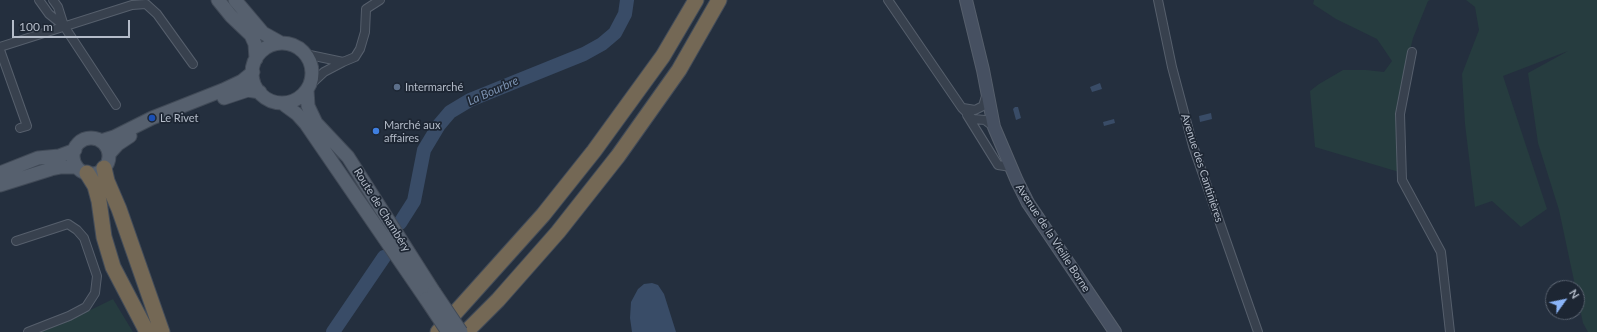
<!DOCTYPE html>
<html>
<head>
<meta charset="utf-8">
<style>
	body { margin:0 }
	#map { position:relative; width:1597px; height:332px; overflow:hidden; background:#242f3e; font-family:Lato,sans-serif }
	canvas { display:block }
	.north { position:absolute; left:1545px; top:280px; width:40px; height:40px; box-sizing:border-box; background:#1d2633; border:1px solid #59626f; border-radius:50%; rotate:57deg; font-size:11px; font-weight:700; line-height:16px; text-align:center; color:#b4bcc9 }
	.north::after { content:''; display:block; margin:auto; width:14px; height:18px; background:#8ab4f8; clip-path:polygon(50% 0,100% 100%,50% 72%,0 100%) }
	.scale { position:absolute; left:12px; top:20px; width:118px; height:18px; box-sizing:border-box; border:2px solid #b4bcc9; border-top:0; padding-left:5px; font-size:12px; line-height:14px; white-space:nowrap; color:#b4bcc9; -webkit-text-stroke:3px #1d2633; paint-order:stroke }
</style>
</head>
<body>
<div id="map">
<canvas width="1597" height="332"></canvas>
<div class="north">N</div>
<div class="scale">100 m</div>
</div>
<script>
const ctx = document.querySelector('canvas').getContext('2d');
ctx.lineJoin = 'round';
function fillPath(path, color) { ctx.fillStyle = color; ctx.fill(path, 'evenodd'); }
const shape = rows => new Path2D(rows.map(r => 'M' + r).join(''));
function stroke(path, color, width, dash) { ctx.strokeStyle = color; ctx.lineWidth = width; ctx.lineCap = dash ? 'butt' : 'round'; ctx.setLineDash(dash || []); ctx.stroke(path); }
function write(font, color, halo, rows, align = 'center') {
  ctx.font = font + ' Lato,sans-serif'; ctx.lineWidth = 3.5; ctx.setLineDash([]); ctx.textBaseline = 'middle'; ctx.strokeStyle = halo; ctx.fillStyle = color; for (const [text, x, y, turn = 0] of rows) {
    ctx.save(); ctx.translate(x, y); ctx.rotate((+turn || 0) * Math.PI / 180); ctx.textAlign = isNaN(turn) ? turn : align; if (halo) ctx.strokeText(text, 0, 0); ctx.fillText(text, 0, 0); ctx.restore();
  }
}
const green = shape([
	[1314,0,1430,0,1428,1,1413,38,1398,100,1399,172,1315,147,1310,91,1319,84,1343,70,1366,70,1384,72,1392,61,1377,39,1336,19,1313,4],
	[1466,0,1597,0,1597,332,1588,332,1583,323,1559,210,1538,143,1528,73,1568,51,1503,76,1547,209,1521,227,1492,201,1475,207,1465,124,1462,74,1479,30,1475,7],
	[113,299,133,332,40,332,62,324]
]);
const water = shape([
	[1100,83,1102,89,1092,92,1090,87],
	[1015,107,1018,107,1021,118,1016,120,1013,109],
	[1211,113,1212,119,1200,122,1199,116],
	[1114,119,1115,123,1104,126,1103,122],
	[652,283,658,285,664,294,676,332,632,332,630,318,631,302,638,289,644,284]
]);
const river = shape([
	[400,223,414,201,424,150,439,125,450,112,470,100,584,54,602,44,615,33,625,14,627,0],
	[333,332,384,257]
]);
const minor = shape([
	[39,0,49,14,64,26],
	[53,0,58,7,64,26,116,105],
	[888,0,962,108,973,119,985,120,994,127],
	[1158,0,1172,67,1193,146,1258,332],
	[0,47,132,5,146,4,157,14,193,64],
	[0,50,27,126,20,128],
	[1412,52,1400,114,1402,180,1441,252,1450,332],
	[305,54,343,62,324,72,310,85],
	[343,62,355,57,360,49,365,32,366,9,380,0],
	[963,108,975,110,983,106,987,93],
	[967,115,998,165,1011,167],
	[16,241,68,224,77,230,84,238,97,276,95,293,86,307,69,316,28,332]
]);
const secondary = shape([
	[966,0,983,70,994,127,1017,181,1028,203,1115,332]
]);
const primary = shape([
	[218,0,231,16,251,35,255,44,256,59],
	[235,0,263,33,281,43],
	'252 73a30 30 0 1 1 60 0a30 30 0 1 1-60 0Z',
	[307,90,308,106,316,123,348,157,434,292],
	[224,98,248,90,260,92],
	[282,103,297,114,306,124,426,299],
	'73 156a18 18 0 1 1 36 0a18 18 0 1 1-36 0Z',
	[101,141,114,137,152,118,223,90,242,81,253,72],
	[109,154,118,144,130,136],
	[0,173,38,158,59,156,75,150],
	[0,185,51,169,61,167,77,167]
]);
const motorway = shape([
	[104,168,107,181,119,209,162,332],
	[87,173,95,186,99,201,104,237,113,267,147,332],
	[438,332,543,215,594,151,663,56,696,0],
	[466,332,498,300,558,232,618,156,679,70,719,0]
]);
const primaryBridge = shape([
	[434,292,461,332],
	[426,299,448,332]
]);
const markers = [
	[397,87,4,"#5c6f8a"],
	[152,118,4,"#1a4fb4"],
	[376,131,4,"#3f7fe0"]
];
const poiNames = [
	["Intermarché",405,87],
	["Le Rivet",160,118],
	["Marché aux",384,125],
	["affaires",384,138]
];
const streetNames = [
	["Avenue des Cantinières",1202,168,72],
	["Route de Chambéry",382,210,58],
	["Avenue de la Vieille Borne",1053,238,57]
];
const waterNames = [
	["La Bourbre",493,91,-24]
];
fillPath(green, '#263c3f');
fillPath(water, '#394c67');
stroke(river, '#394c67', 14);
stroke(minor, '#565f6c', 10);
stroke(secondary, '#565f6c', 14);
stroke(primary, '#414a57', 15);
stroke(motorway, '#434c59', 17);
stroke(minor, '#38414e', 8);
stroke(secondary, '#465061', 12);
stroke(primary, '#56606e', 13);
stroke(motorway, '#746855', 15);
stroke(primaryBridge, '#414a57', 15, []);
stroke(primaryBridge, '#56606e', 13);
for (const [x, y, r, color] of markers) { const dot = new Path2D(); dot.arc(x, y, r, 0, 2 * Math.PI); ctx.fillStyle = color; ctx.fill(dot); stroke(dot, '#1d2633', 1.5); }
write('11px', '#b4bcc9', '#1d2633', poiNames, 'left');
write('11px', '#b4bcc9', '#1d2633', streetNames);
write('italic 12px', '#7c92b1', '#1d2633', waterNames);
</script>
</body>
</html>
